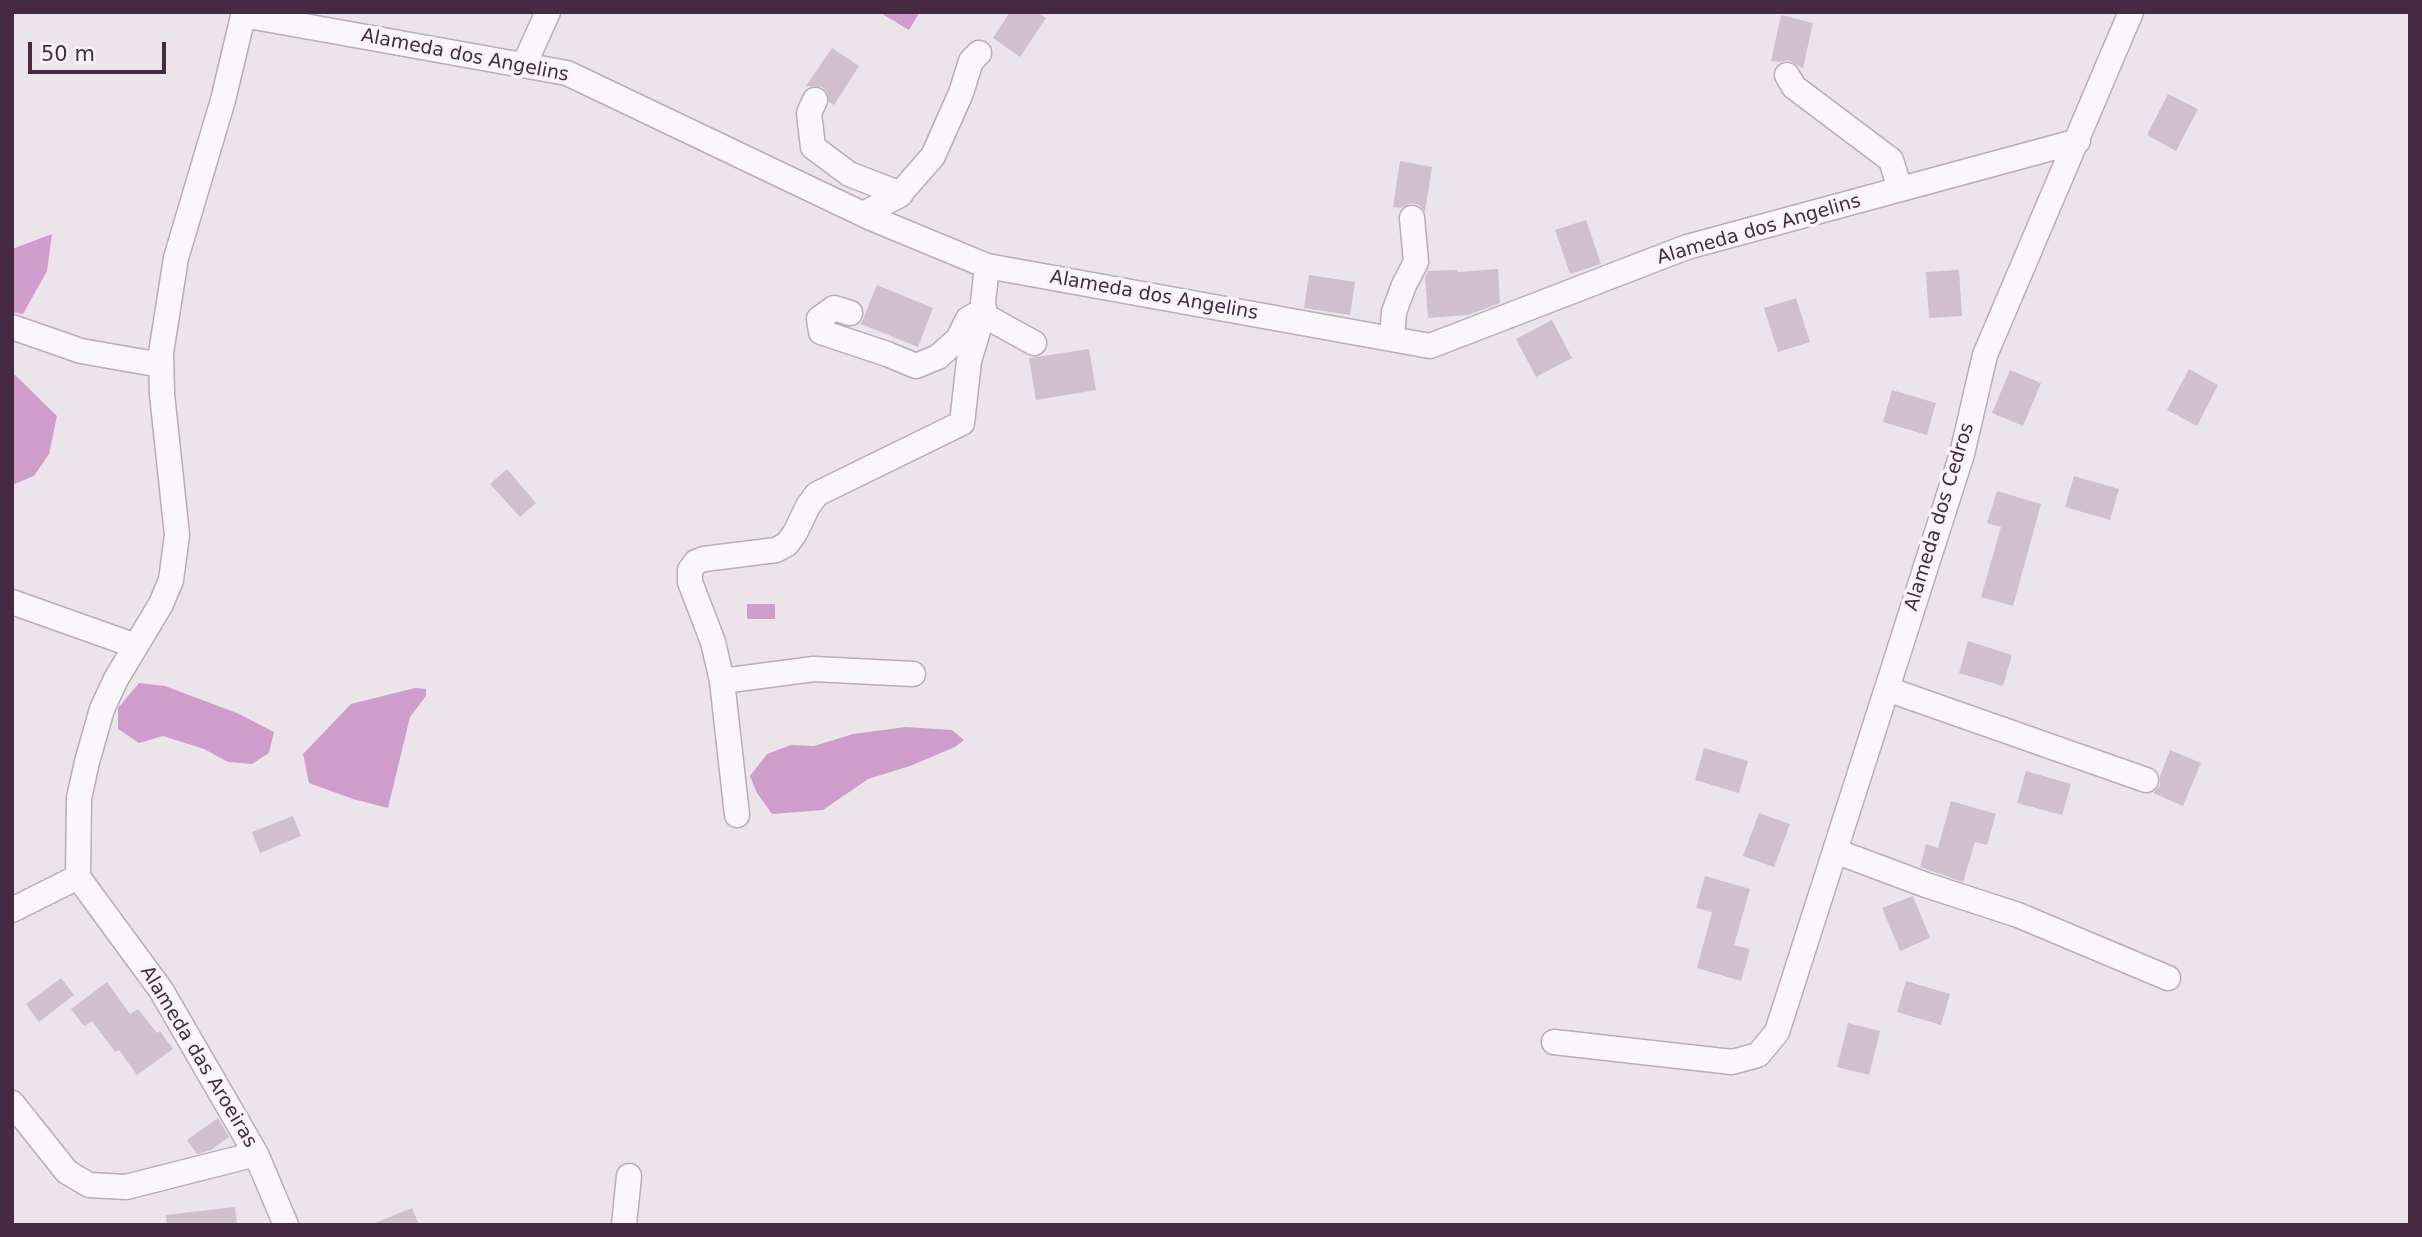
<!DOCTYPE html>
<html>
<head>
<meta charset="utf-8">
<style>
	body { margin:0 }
	#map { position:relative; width:2422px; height:1237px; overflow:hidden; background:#ece4eb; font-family:"DejaVu Sans",sans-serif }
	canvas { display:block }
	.frame { position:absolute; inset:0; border:14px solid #462a42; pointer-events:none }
	.scale { position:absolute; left:28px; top:42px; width:138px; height:32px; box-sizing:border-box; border:4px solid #462a42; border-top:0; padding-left:9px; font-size:21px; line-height:24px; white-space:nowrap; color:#462a42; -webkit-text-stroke:5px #f9f4f9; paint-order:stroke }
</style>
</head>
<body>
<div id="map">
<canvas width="2422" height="1237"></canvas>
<div class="frame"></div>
<div class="scale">50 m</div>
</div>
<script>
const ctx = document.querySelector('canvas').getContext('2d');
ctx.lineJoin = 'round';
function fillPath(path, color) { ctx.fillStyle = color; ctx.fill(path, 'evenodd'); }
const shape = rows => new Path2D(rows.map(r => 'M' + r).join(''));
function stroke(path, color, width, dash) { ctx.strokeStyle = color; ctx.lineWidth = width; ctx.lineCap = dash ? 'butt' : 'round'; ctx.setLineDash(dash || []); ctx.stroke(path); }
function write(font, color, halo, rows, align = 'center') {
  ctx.font = font + ' "DejaVu Sans",sans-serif'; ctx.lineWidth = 7; ctx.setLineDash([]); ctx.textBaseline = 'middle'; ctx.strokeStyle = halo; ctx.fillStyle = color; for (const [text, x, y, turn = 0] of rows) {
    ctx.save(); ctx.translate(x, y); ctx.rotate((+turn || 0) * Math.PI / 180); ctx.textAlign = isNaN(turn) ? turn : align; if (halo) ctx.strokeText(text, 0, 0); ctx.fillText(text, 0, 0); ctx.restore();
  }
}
const water = shape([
	[879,12,919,12,919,13,909,30],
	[52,234,47,271,23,314,12,312,12,249],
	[12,372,57,416,49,454,34,476,12,485],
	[747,604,775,604,775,619,747,619],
	[139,683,165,686,237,713,274,732,269,753,252,764,228,762,204,749,163,736,139,743,118,729,118,708],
	[415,688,426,689,426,696,410,717,388,808,353,799,309,783,303,754,351,704],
	[906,727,952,730,964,740,955,747,910,766,868,779,823,810,772,814,757,793,750,776,767,754,791,745,814,746,853,734]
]);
const building = shape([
	[1010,12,1037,12,1046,18,1020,57,993,38],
	[1781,15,1813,23,1803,68,1788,60,1779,62,1771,61],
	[832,48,859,66,834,105,829,102,827,92,822,87,806,86],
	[2168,94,2198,109,2176,151,2147,135],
	[1400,161,1432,167,1425,212,1419,205,1411,203,1401,208,1393,207],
	[1586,220,1601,264,1570,274,1555,230],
	[1498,269,1500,303,1468,315,1428,318,1425,277,1428,271,1457,270,1458,272],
	[1959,270,1962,316,1929,318,1926,272],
	[1309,275,1355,282,1350,315,1304,308],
	[877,285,933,308,918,347,861,324],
	[1796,298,1810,342,1778,352,1764,308],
	[1552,320,1572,358,1536,377,1516,339],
	[1089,349,1096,390,1036,400,1029,358],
	[2189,369,2218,385,2197,426,2167,410],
	[2010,370,2041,383,2023,426,1992,413],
	[1892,390,1936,403,1927,435,1883,422],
	[507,469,536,503,520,517,490,484],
	[2074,476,2119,489,2110,520,2065,507],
	[1997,491,2041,504,2013,606,1981,597,2001,527,1987,523],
	[1968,641,2012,655,2003,686,1959,673],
	[1704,748,1748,761,1739,793,1695,780],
	[2170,750,2201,763,2183,806,2153,793,2160,786,2160,776],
	[2026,771,2071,784,2062,815,2017,803],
	[1951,801,1996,814,1987,845,1975,842,1963,882,1920,867,1926,844,1938,848],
	[1759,813,1790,824,1774,867,1743,856],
	[293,816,301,836,260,853,252,832],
	[1705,876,1750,889,1734,945,1750,949,1741,981,1697,968,1712,912,1696,908],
	[1913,896,1930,938,1900,951,1882,908],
	[61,978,74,995,39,1022,26,1004],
	[1906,981,1950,994,1941,1025,1897,1012],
	[107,982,130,1014,138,1009,157,1033,160,1031,173,1049,137,1075,119,1050,115,1052,92,1021,84,1026,71,1009],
	[1848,1023,1880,1031,1869,1075,1837,1067],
	[218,1118,229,1137,211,1150,197,1154,187,1140],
	[235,1207,237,1225,167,1225,166,1215],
	[412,1208,419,1225,372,1225,372,1224]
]);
const minor = shape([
	[244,12,223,100,176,258,161,353,162,394,177,535,171,580,161,604,116,679,102,709,87,762,79,798,78,877,161,990,256,1154,286,1225],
	[243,15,567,73,871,218,987,266,1430,346,1687,247,2078,141],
	[524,65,548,12],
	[1787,75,1794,87,1891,160,1900,189],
	[815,100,809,113,813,147,849,174,901,194],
	[863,214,898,196,933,156,961,93,971,61,979,53],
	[987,266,983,302,985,316,1034,343],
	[850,313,834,308,819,319,821,332,887,354,916,366,938,357,958,339,968,319,977,314],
	[12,327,81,351,161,365],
	[1392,339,1394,312,1404,285,1416,262,1412,218],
	[12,602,136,646],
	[722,681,814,669,913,674],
	[1887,689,2146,780],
	[737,815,722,681,713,642,690,582,690,570,696,562,704,559,776,550,787,544,795,533,808,506,817,494,962,423,969,361,984,311],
	[1835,851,1926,885,2018,915,2168,978],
	[12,910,78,877],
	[1554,1042,1732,1062,1758,1055,1777,1032,1962,454,1985,355,2131,12],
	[12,1103,67,1172,89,1185,126,1187,256,1154],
	[624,1225,629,1176]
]);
const streetNames = [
	["Alameda dos Angelins",465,56,11],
	["Alameda dos Angelins",1759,230,-16],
	["Alameda dos Angelins",1154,296,10],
	["Alameda dos Cedros",1940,517,-73],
	["Alameda das Aroeiras",198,1057,59]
];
fillPath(water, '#ce9dcc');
fillPath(building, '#d0c0cd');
stroke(minor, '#baacb8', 27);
stroke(minor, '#faf7fa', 24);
write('19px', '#462a42', '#f9f4f9', streetNames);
</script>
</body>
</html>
